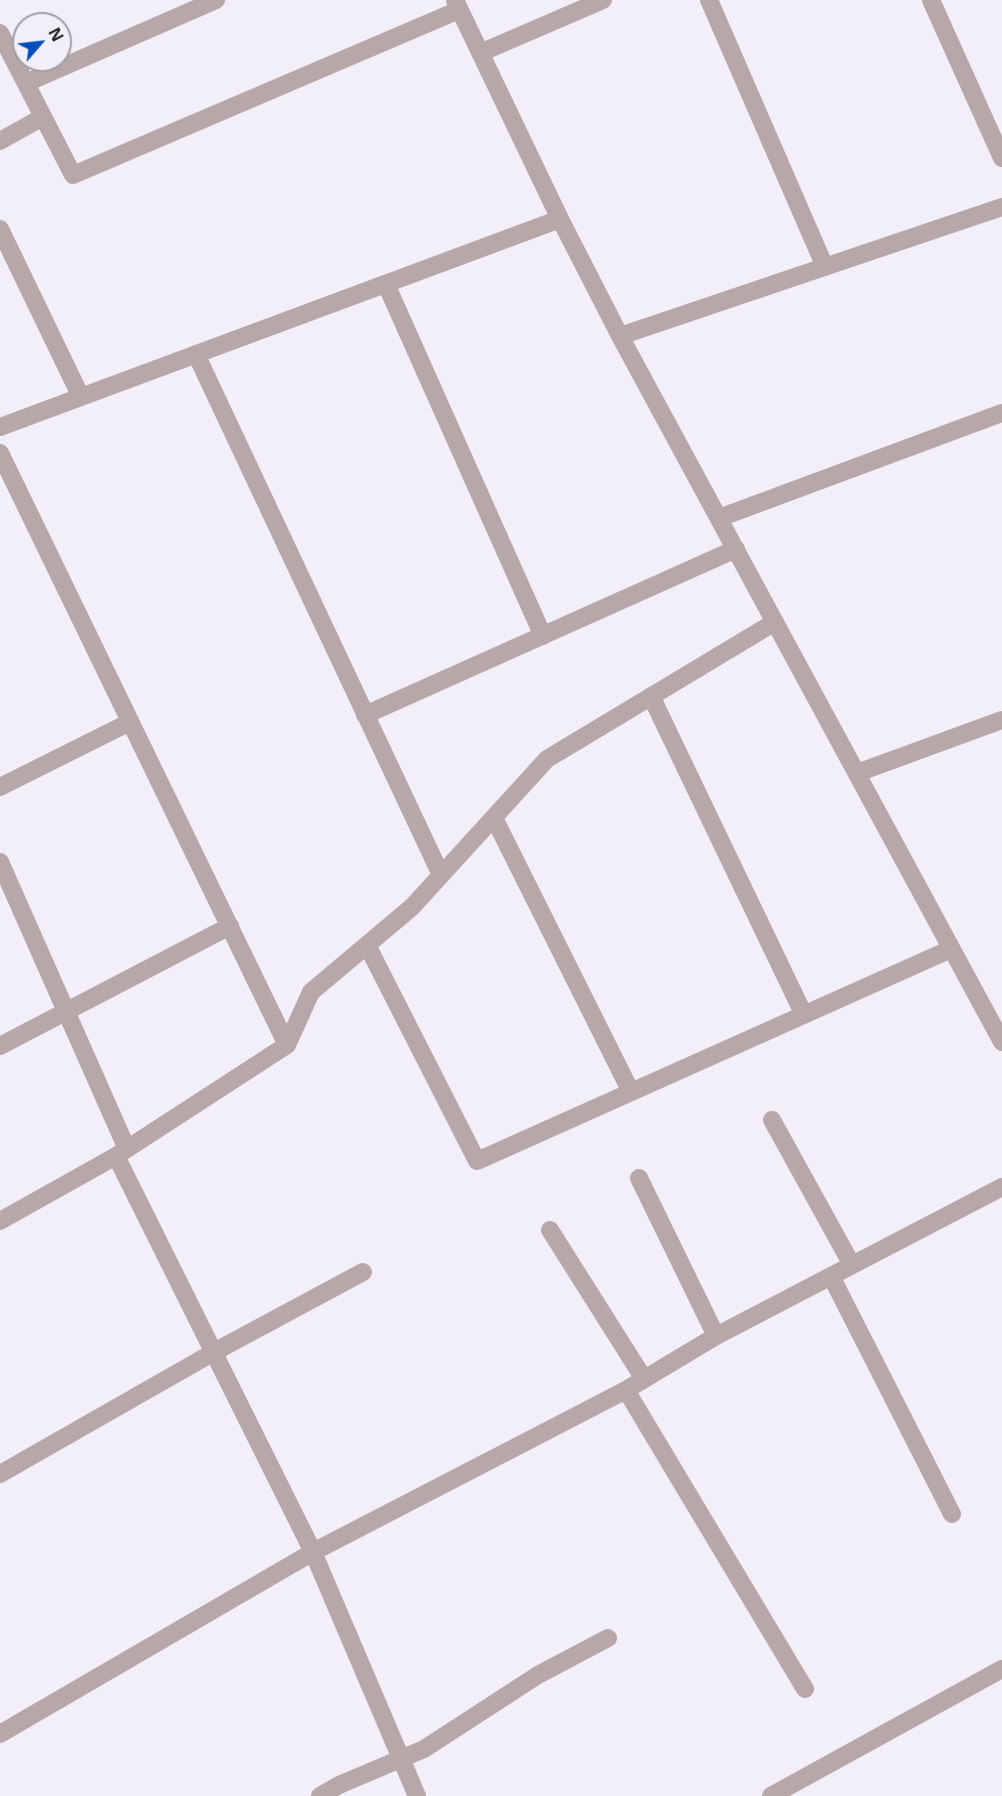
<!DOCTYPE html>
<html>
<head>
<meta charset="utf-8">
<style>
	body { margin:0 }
	#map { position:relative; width:1002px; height:1796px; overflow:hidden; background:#f2eff9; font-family:"Noto Sans",sans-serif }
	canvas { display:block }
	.north { position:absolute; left:12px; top:12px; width:60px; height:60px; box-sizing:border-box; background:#f2eff9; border:2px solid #a09da5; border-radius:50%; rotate:62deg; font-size:16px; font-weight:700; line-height:24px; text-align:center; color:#242326 }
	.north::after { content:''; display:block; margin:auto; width:21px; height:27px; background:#044fb9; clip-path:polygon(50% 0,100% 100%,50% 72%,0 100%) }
</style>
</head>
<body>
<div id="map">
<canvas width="1002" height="1796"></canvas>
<div class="north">N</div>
</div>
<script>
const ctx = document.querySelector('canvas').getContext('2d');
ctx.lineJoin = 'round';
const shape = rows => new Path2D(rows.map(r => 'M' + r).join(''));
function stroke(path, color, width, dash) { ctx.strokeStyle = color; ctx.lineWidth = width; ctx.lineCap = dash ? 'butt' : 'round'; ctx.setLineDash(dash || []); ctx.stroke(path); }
const street = shape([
	[455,0,560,219,620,336,1002,1042],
	[709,0,825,267],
	[931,0,1002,158],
	[0,33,73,175,459,10],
	[480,53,603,0],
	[26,83,216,0],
	[0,141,43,117],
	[0,229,81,397],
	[386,284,543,636],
	[620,336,1002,207],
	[196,354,441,875],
	[0,427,560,219],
	[0,453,287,1045,116,1156,313,1552,417,1796],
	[719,518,1002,413],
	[651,696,804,1015],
	[365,715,736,549],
	[857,773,1002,720],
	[0,787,130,722],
	[494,818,631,1092],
	[0,862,127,1149],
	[367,945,477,1161,951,949],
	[287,1045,311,992,412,907,547,759,775,622],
	[0,1046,230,926],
	[772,1120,852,1265],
	[639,1178,716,1336],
	[0,1221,116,1156],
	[550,1230,644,1379],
	[831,1276,952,1514],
	[626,1390,805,1689],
	[0,1474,214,1352,363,1272],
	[0,1734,313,1552,626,1390,716,1336,1002,1187],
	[320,1796,339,1785,424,1749,538,1675,608,1638],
	[771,1796,1002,1669]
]);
stroke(street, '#b7a7a8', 18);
</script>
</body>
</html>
